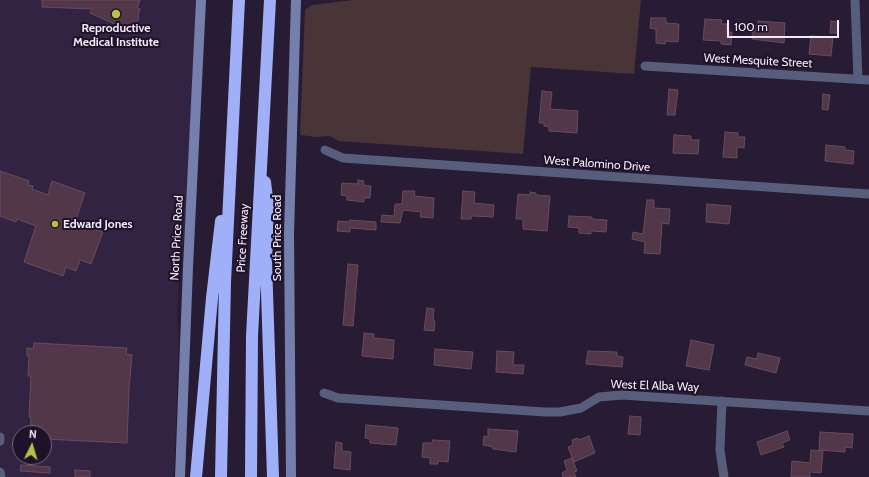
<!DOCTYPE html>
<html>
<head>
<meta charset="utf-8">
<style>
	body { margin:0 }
	#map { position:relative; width:869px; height:477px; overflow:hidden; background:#281b34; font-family:Cabin,sans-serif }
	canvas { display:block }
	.north { position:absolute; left:12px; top:425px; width:40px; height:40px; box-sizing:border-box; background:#1e1229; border:1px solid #73697d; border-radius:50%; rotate:5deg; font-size:11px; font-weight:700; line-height:16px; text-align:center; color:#f3ebfc }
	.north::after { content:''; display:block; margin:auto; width:14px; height:18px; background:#b8c147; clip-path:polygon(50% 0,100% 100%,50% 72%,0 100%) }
	.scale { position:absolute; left:727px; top:20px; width:112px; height:18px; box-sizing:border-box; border:2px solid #f3ebfc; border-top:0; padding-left:5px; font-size:12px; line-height:14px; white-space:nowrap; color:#f3ebfc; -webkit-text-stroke:3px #1e1229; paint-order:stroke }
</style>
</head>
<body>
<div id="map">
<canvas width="869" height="477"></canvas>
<div class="north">N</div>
<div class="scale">100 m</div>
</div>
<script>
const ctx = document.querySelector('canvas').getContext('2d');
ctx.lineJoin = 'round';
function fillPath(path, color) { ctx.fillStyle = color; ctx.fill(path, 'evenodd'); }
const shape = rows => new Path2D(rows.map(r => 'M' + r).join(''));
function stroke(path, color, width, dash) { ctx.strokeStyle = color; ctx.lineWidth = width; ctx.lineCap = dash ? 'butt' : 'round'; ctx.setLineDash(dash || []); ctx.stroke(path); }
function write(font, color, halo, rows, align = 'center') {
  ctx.font = font + ' Cabin,sans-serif'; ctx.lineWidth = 4; ctx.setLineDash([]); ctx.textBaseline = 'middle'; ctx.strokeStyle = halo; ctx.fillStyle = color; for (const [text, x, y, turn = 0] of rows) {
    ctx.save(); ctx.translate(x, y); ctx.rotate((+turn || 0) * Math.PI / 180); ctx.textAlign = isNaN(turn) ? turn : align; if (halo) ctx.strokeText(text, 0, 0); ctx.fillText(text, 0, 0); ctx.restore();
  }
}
const built = shape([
	[0,0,196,0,185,229,180,265,177,314,179,343,174,477,0,477],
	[20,433,44,433,44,457,20,457]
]);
const green = shape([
	[353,0,641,0,634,74,531,67,523,154,339,141,330,136,317,137,300,135,305,10,312,5]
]);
const building = shape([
	[42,0,140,0,137,8,140,9,138,16,139,17,133,32,90,13,92,9,42,7,42,0],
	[651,18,666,18,666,23,679,24,678,42,665,41,665,44,656,43,656,29,650,28,651,18],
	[705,19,722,20,721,24,727,24,726,32,732,32,731,45,721,44,721,41,703,40,705,19],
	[758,21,785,23,784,43,752,39,753,25,758,26,758,21],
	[831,21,839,22,838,33,830,33,831,21],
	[811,36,833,37,831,56,809,54,811,36],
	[669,89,678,90,675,115,667,115,669,89],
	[542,91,552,92,550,109,578,111,577,133,549,131,549,127,544,126,544,123,539,123,542,91],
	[823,94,830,95,828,110,822,109,823,94],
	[725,132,738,133,738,137,745,137,744,148,737,147,737,158,723,157,725,132],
	[674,135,691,136,691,140,699,140,698,154,673,153,674,135],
	[826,145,845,147,845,150,854,151,853,164,825,161,826,145],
	[0,171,29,181,28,185,33,186,32,189,48,195,52,181,85,193,75,222,103,232,91,264,80,260,76,271,66,267,63,276,24,262,36,226,17,219,16,222,0,216,0,171],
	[358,180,364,181,363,185,371,186,370,198,364,198,364,202,347,200,347,196,341,195,342,183,358,184,358,180],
	[403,191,415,191,414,196,434,198,433,218,420,217,421,212,403,210,400,223,381,222,382,215,394,216,395,204,402,204,403,191],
	[463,191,475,192,474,203,494,205,493,217,472,216,471,219,461,219,463,191],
	[530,192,536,193,536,195,550,196,547,231,523,229,523,219,516,219,518,194,530,195,530,192],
	[647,200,654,200,654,208,670,209,669,224,662,223,660,254,644,253,645,242,632,239,633,232,643,234,647,200],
	[707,204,731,206,729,224,706,222,707,204],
	[569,216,592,217,592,219,607,220,606,232,591,231,591,234,579,233,579,228,568,227,569,216],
	[350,220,376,222,376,230,350,228,350,232,337,231,338,221,350,222,350,220],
	[348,264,358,265,353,326,343,325,348,264],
	[427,308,434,309,433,321,435,321,434,331,424,330,427,308],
	[364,333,374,334,374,338,394,340,393,359,362,356,364,333],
	[691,340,714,345,709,370,686,366,691,340],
	[34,343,127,348,126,354,132,355,129,389,127,443,44,439,44,433,30,433,31,417,29,417,31,376,28,376,29,356,27,356,27,348,33,349,34,343],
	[435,349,473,352,471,369,434,365,435,349],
	[497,351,514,352,513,365,524,365,523,374,496,372,497,351],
	[588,351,617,352,617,356,623,357,622,367,586,364,588,351],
	[758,353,780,358,776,373,745,365,747,357,757,359,758,353],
	[630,416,641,417,640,435,628,434,630,416],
	[366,425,398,428,396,445,370,443,370,439,365,438,366,425],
	[488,429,518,431,516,452,493,449,493,447,483,445,484,436,488,437,488,429],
	[787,431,790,440,782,443,784,447,761,455,757,442,787,431],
	[820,432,853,434,852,448,845,447,845,452,819,450,820,432],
	[589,436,595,453,574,462,568,447,573,445,572,440,578,438,579,440,589,436],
	[433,440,450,441,448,462,438,461,438,464,430,464,430,458,422,457,423,443,432,443,433,440],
	[336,442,342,443,342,451,351,452,350,470,334,468,336,442],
	[811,450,823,451,821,473,810,472,810,477,791,477,792,461,810,463,811,450],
	[572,458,577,471,574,472,576,477,563,477,562,473,567,470,564,461,572,458],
	[21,465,50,467,50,473,20,471,21,465],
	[75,470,90,471,90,477,75,477,75,470]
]);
const street = shape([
	[855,0,858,79],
	[645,66,869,80],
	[325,150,343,158,869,194],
	[324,393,338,398,545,412,560,412,581,408,599,397,622,395,869,411],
	[722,401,720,450,724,477],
	[0,437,0,441],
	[0,472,1,477]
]);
const secondary = shape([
	[180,477,188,267,201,0],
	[291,477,289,233,296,0]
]);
const highway = shape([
	[265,182,268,206,266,261,273,477],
	[196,477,212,298,221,221],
	[221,477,225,282,239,0],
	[251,477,252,336,270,0]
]);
const markers = [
	[116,14,5,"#b8c147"],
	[55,224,4,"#b8c147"]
];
const poiNames = [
	["Reproductive",116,28],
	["Medical Institute",116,42],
	["Edward Jones",63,224,"left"]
];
const streetNames = [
	["West Mesquite Street",758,61,3],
	["West Palomino Drive",597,164,4],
	["North Price Road",177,238,-87],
	["Price Freeway",243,238,-87],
	["South Price Road",277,238,-90],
	["West El Alba Way",655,386,2]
];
fillPath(built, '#332342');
fillPath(green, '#493537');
fillPath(building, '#523749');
stroke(building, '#684b5e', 1);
stroke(street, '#565e7b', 9);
stroke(secondary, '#747fad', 10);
stroke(highway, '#9fb0f9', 12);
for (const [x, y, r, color] of markers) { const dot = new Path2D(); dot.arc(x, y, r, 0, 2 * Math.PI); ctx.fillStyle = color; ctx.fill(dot); stroke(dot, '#1e1229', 1.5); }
write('bold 12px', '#f3ebfc', '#1e1229', poiNames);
write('12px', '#f3ebfc', '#1e1229', streetNames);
</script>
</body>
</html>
